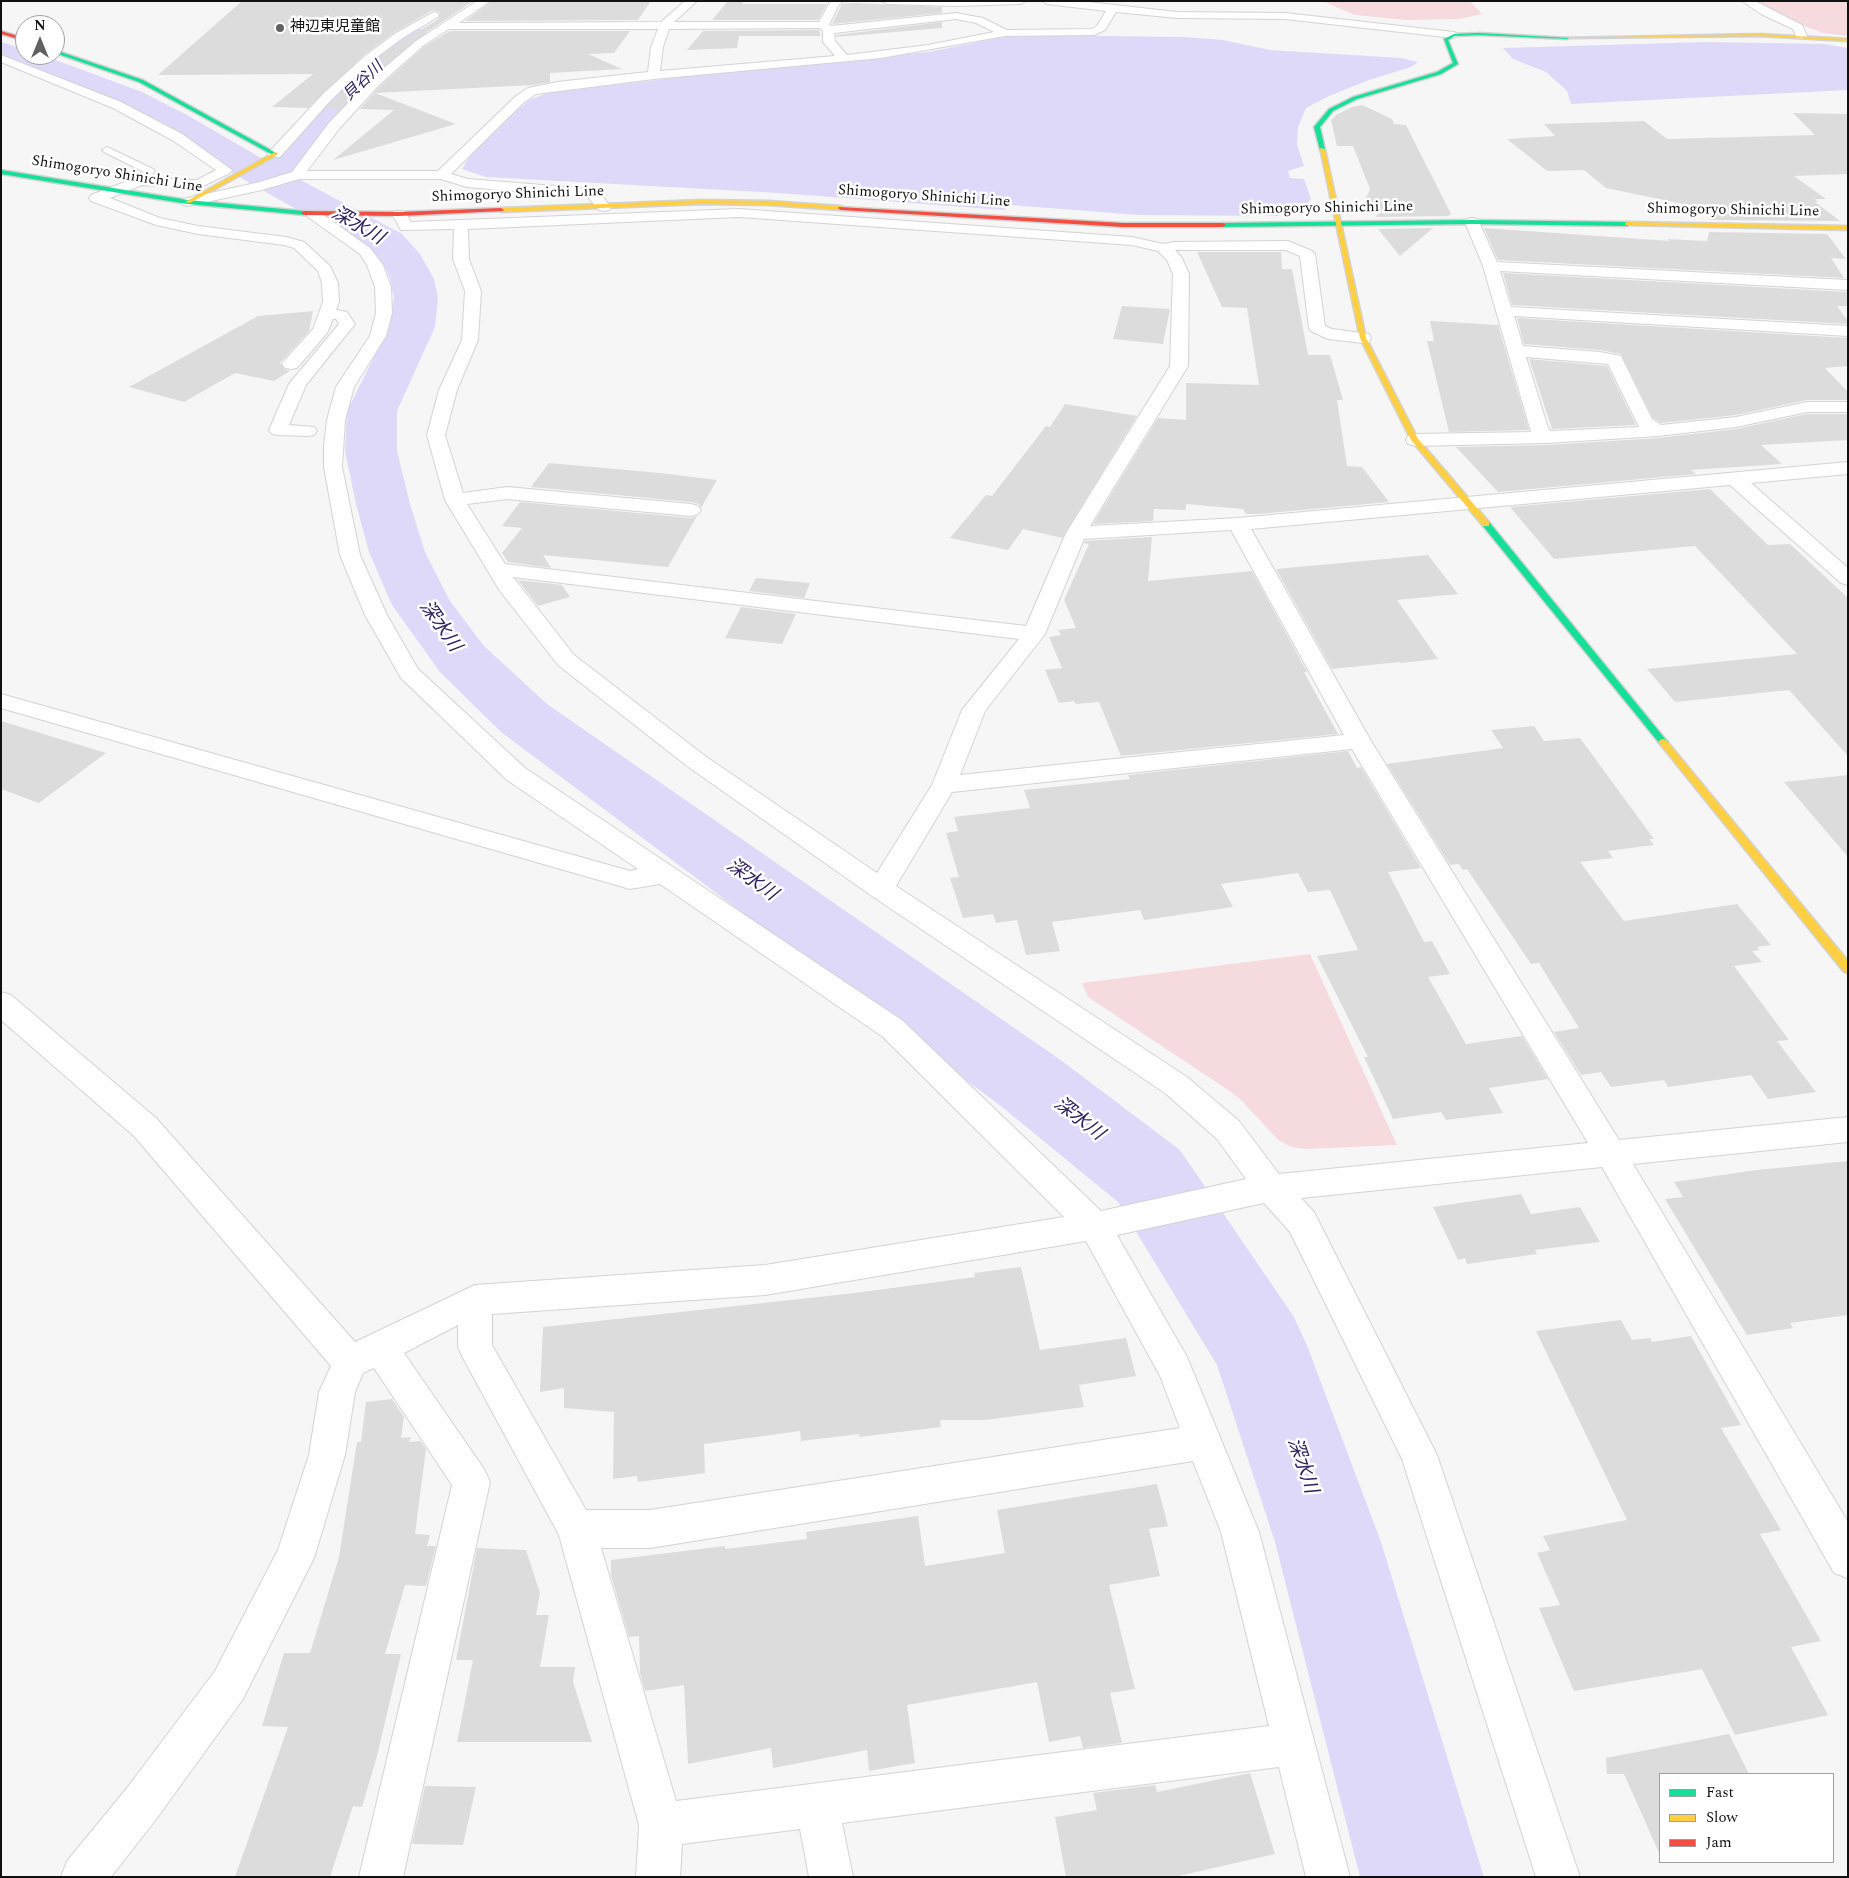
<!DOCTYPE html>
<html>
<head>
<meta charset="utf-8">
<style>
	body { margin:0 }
	#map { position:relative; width:1849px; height:1878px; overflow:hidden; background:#f7f6f7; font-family:Spectral,serif }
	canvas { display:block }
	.frame { position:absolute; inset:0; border:2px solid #121112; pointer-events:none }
	.legend { position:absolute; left:1659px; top:1773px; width:175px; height:90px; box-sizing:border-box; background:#fff; border:1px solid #a0a0a0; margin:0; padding:6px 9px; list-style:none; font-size:15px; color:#121112 }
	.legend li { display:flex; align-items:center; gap:10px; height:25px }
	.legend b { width:25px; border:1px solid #a0a0a0 }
	.north { position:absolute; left:15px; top:15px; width:50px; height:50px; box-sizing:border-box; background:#fff; border:1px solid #a0a0a0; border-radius:50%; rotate:0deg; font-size:14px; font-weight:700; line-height:20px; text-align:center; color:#121112 }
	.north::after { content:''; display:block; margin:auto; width:18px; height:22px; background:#626162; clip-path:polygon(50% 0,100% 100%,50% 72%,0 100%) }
</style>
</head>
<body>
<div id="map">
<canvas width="1849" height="1878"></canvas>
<div class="frame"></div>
<ul class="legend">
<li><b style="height:6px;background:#16e098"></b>Fast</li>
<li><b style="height:6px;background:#ffcf43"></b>Slow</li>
<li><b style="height:6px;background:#f24e42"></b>Jam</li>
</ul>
<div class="north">N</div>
</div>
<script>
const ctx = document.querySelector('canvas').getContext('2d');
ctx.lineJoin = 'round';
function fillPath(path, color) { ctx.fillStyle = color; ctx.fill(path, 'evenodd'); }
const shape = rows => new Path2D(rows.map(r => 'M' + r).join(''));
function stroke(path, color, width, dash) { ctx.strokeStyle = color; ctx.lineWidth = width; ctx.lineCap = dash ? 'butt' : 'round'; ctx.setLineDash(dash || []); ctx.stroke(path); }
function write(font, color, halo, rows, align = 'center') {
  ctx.font = font + ' Spectral,"Noto Sans JP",serif'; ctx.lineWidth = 5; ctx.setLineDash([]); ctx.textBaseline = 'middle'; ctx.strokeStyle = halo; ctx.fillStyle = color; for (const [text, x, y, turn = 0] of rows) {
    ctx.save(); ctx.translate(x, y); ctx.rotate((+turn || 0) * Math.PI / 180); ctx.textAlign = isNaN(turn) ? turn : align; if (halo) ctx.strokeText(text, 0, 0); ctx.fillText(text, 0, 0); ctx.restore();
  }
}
const green = shape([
	[1322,1,1470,1,1482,14,1460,19,1406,20,1355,15],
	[1757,1,1848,1,1848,36,1823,33,1799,24],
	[1310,954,1397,1145,1305,1149,1291,1147,1278,1140,1241,1100,1231,1092,1088,997,1082,983]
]);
const water = shape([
	[1028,35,1185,37,1223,40,1270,50,1401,58,1418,62,1411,67,1369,80,1329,96,1306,108,1298,127,1297,145,1304,166,1288,171,1290,178,1304,179,1311,199,1300,211,1278,216,1139,215,1011,205,1003,210,779,193,486,177,462,169,470,156,515,112,529,100,547,93,774,66,929,52,998,38],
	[1706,42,1823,44,1848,48,1848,90,1571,104,1567,91,1546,72,1513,59,1503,48]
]);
const river = shape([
	[414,28,425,30,429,37,425,44,413,52,358,106,295,177,402,234,420,254,434,279,438,298,435,327,397,411,397,451,410,504,425,552,450,601,484,646,547,704,1062,1061,1180,1150,1294,1317,1308,1348,1381,1542,1484,1877,1360,1877,1275,1542,1217,1365,1118,1202,1002,1107,501,732,440,672,392,605,369,552,356,504,345,451,347,411,389,327,394,298,390,279,385,267,372,252,218,165,163,129,118,106,1,62,1,42,25,49,25,55,42,55,142,92,187,115,268,162,334,92,391,38,403,30,414,28]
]);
const building = shape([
	[242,1,473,1,415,40,370,78,340,109,326,108,374,61,405,39,439,19,440,12,433,10,395,32,364,55,308,108,272,107,313,74,158,75],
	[492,1,651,1,638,20,465,21],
	[728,1,743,1,742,4,827,4,818,20,712,20],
	[853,3,942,7,942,13,832,24,842,4],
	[942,22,942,28,836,37,836,35],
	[819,30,821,36,739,36,737,48,687,50,703,31],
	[450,31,630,31,614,53,588,54,622,69,550,73,550,82,533,85,375,93,456,124,333,160,394,110,360,109,380,86,425,46],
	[1362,105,1392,119,1394,124,1406,125,1451,214,1448,216,1376,217,1378,212,1361,209,1370,189,1353,146,1337,146,1331,120,1336,115,1352,107],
	[1793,113,1848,114,1848,174,1794,176,1826,199,1815,199,1818,202,1815,202,1840,221,1710,220,1712,210,1606,188,1584,170,1547,171,1507,139,1555,136,1544,124,1644,121,1667,139,1815,135],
	[1433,228,1400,256,1378,229],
	[1484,228,1670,241,1667,239,1707,241,1709,232,1827,234,1846,259,1831,258,1844,278,1498,260],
	[1197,252,1281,252,1282,269,1292,269,1308,355,1330,355,1343,400,1337,400,1347,466,1362,467,1389,502,1258,514,1246,514,1243,509,1186,504,1186,510,1154,509,1153,521,1093,524,1158,418,1186,420,1186,383,1259,385,1247,308,1222,307],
	[1503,273,1848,292,1848,306,1837,306,1848,321,1848,324,1512,305],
	[1122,306,1170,309,1163,344,1113,339],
	[313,311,309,331,280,363,284,369,290,371,274,381,235,373,184,402,129,387,258,316],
	[1517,318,1848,338,1848,366,1825,368,1848,392,1848,400,1807,400,1736,415,1661,423,1653,418,1621,354,1600,350,1524,344],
	[1430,321,1498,325,1529,430,1449,432,1427,341,1434,341],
	[1529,359,1607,366,1636,425,1552,429],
	[1065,404,1137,416,1062,538,1023,529,1008,550,950,538,986,495,992,496,1046,426,1050,427],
	[1807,414,1848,414,1848,440,1761,445,1782,464,1691,470,1696,474,1498,492,1456,447,1547,445,1658,438,1736,429],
	[549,463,660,473,717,480,701,508,699,504,691,502,531,487],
	[1710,489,1768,545,1790,544,1848,598,1848,756,1789,690,1675,702,1647,669,1797,654,1695,546,1554,559,1510,507],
	[520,502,691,518,697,516,668,567,543,555,551,568,508,562,502,553,522,528,502,526],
	[1152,537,1148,581,1252,571,1307,672,1304,672,1338,734,1121,756,1099,702,1076,704,1074,701,1059,703,1045,670,1062,668,1049,637,1061,635,1058,630,1076,628,1064,600,1089,544,1084,543,1085,541],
	[1428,555,1458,594,1397,600,1438,659,1401,663,1400,662,1332,669,1276,569],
	[756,578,810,583,804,598,749,591],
	[518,580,562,585,570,597,538,606],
	[741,607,796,614,782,644,725,638],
	[1,721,106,753,39,803,1,789],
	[1534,726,1544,741,1580,738,1654,839,1649,839,1654,845,1608,851,1613,858,1580,862,1624,921,1737,904,1771,945,1757,947,1760,950,1752,951,1762,962,1734,966,1789,1040,1777,1041,1816,1092,1768,1099,1751,1075,1668,1087,1664,1080,1611,1087,1601,1072,1581,1075,1554,1032,1579,1028,1539,963,1531,964,1467,869,1463,870,1459,864,1450,865,1387,764,1503,748,1491,730],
	[1348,751,1357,768,1361,767,1421,868,1388,872,1424,942,1432,941,1450,974,1428,977,1466,1044,1522,1036,1548,1079,1489,1088,1503,1113,1446,1120,1441,1112,1393,1119,1364,1057,1368,1057,1317,956,1358,950,1330,890,1308,892,1298,873,1221,884,1233,907,1144,920,1140,910,1052,922,1060,951,1026,955,1017,920,996,923,993,914,963,918,950,878,959,877,946,833,958,831,954,817,1030,808,1024,790,1130,779,1128,775],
	[1848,775,1848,857,1784,782],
	[1848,1161,1848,1315,1790,1323,1793,1328,1747,1335,1665,1199,1683,1197,1674,1182,1757,1170],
	[1521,1194,1531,1214,1580,1207,1600,1242,1535,1250,1537,1254,1467,1264,1465,1258,1458,1260,1433,1207],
	[1021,1267,1040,1350,1126,1338,1136,1376,1079,1385,1084,1407,985,1420,940,1420,941,1427,859,1437,860,1434,801,1441,800,1431,704,1444,705,1473,638,1482,637,1476,613,1479,614,1412,564,1408,564,1388,540,1392,543,1327,855,1293,975,1277,974,1273],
	[1621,1320,1632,1340,1650,1338,1652,1342,1691,1336,1741,1425,1721,1428,1781,1530,1760,1534,1821,1641,1791,1647,1828,1715,1735,1735,1702,1669,1574,1691,1539,1608,1560,1605,1537,1553,1550,1550,1543,1536,1627,1520,1536,1331],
	[392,1399,404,1417,401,1438,411,1437,409,1442,420,1441,426,1449,415,1534,430,1535,427,1546,436,1546,426,1586,405,1585,385,1654,401,1654,377,1756,362,1807,353,1806,330,1877,235,1877,288,1727,262,1726,284,1653,310,1653,339,1557,357,1442,361,1442,366,1402],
	[1157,1484,1168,1526,1149,1529,1160,1576,1109,1585,1135,1689,1110,1693,1122,1743,1083,1748,1080,1736,1049,1742,1037,1682,907,1705,915,1763,869,1771,867,1750,773,1768,771,1748,688,1764,684,1685,645,1691,640,1673,639,1636,629,1637,611,1575,611,1560,725,1546,725,1549,807,1539,806,1532,918,1516,925,1566,1005,1553,997,1510],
	[477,1548,526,1550,540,1593,536,1615,549,1615,540,1667,575,1667,573,1682,592,1742,457,1742,473,1660,456,1660],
	[1729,1734,1749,1774,1660,1774,1660,1855,1624,1774,1607,1774,1606,1758],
	[1250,1773,1275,1854,1174,1877,1066,1877,1055,1817,1097,1810,1093,1793,1155,1785,1157,1792],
	[425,1786,476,1787,463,1845,412,1844]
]);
const lane = shape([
	[107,147,153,169,155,171,143,183,137,183,135,181,144,172,104,152,102,150,107,147]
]);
const street = shape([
	[477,1,490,1,459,23,661,22,685,1,697,1,674,22,819,22,830,2,843,1,838,6,829,25,831,26,956,13,983,18,1007,30,1092,29,1097,26,1106,11,1047,4,1042,1,1079,1,1177,12,1285,13,1454,32,1460,35,1454,38,1285,19,1177,18,1116,12,1105,30,1094,35,1005,36,881,58,654,79,536,94,524,102,451,174,468,179,592,189,597,190,611,207,609,210,604,211,599,210,588,197,467,187,441,179,299,179,262,190,188,206,183,205,181,202,183,199,260,182,292,172,329,123,371,79,416,41,477,1],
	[956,19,976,23,994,32,928,45,847,55,835,41,834,33,956,19],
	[820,28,823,31,823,42,835,56,660,71,663,47,669,29,820,28],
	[449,29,658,29,651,47,648,72,557,82,528,88,516,96,438,171,307,171,339,129,379,85,424,45,449,29],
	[882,1,1026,1,1021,4,956,6,887,4,882,1],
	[1742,1,1755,1,1802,25,1807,36,1801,39,1797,38,1793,29,1761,14,1742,1],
	[434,12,438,13,439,15,438,17,404,37,373,60,332,99,280,157,270,157,268,154,270,151,324,93,365,56,396,33,434,12],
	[1,55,121,102,182,134,232,170,230,173,199,188,142,185,110,198,160,218,198,226,286,237,304,242,330,266,338,283,339,302,336,310,347,312,355,324,306,385,289,425,314,427,317,431,314,435,308,436,278,435,272,434,269,430,289,384,339,324,336,319,333,319,327,333,297,368,291,369,285,368,282,364,285,360,313,329,323,302,322,283,318,271,294,248,284,245,198,234,156,225,91,201,89,198,91,195,135,178,197,180,216,170,172,140,113,108,1,62,1,55],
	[739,209,1132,237,1163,244,1174,242,1288,241,1312,251,1315,254,1325,326,1332,329,1369,334,1371,338,1369,342,1363,343,1328,339,1311,331,1309,328,1300,256,1286,250,1175,250,1182,258,1189,274,1188,366,1090,526,1238,518,1848,462,1848,474,1751,483,1848,568,1848,585,1841,583,1730,485,1251,529,1371,741,1619,1140,1848,1117,1848,1142,1633,1164,1848,1522,1848,1578,1834,1573,1602,1167,1301,1198,1314,1212,1437,1455,1580,1877,1536,1877,1402,1459,1290,1232,1264,1203,1117,1235,1187,1357,1259,1532,1350,1877,1306,1877,1279,1767,842,1823,853,1877,809,1877,800,1829,682,1844,680,1877,636,1877,639,1825,559,1535,463,1358,458,1347,458,1325,404,1353,484,1469,490,1482,403,1877,359,1877,452,1485,374,1368,363,1373,355,1392,345,1455,314,1558,243,1699,157,1818,111,1877,61,1877,67,1861,127,1788,215,1671,278,1550,309,1455,319,1392,331,1366,134,1136,1,1020,1,992,11,995,156,1118,355,1342,475,1285,765,1265,1064,1217,883,1037,660,884,630,889,1,708,1,694,630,871,638,869,507,780,401,678,365,615,340,555,324,467,324,445,327,420,336,387,370,336,376,313,375,287,367,265,360,254,308,217,306,214,308,211,318,211,370,248,383,265,391,287,392,313,386,336,354,387,345,420,342,467,360,555,387,615,418,669,525,768,903,1021,1101,1211,1246,1179,1217,1139,1165,1093,872,896,687,766,558,665,500,591,445,500,427,435,439,390,462,340,465,291,453,259,454,229,401,230,392,214,394,211,404,211,411,222,739,209],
	[739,217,1132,245,1158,251,1167,260,1173,274,1170,366,1066,533,1026,626,505,564,467,504,507,499,691,516,698,514,701,510,698,506,691,504,507,487,463,493,445,435,457,390,478,340,481,291,469,259,468,229,739,217],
	[1231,530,1344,735,960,775,985,711,1045,634,1084,539,1231,530],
	[513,577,1019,639,962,710,932,785,877,873,705,756,574,655,513,577],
	[1352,749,1588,1143,1279,1174,1239,1121,1187,1077,896,886,952,792,1352,749],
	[1086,1241,1160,1376,1180,1428,650,1510,586,1510,492,1345,492,1314,765,1295,1086,1241],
	[1193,1461,1221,1532,1269,1726,676,1801,601,1548,650,1548,1193,1461],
	[1472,218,1477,219,1479,222,1497,262,1848,280,1848,290,1500,271,1511,307,1848,326,1848,336,1514,316,1523,346,1600,352,1621,356,1652,419,1661,425,1736,417,1807,402,1848,402,1848,412,1807,412,1736,427,1658,436,1547,443,1415,446,1408,444,1406,440,1408,436,1415,434,1531,432,1483,266,1465,222,1467,219,1472,218],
	[1526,357,1608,364,1639,427,1551,431,1548,428,1526,357]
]);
const fast = shape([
	[1479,33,1569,38,1567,39,1479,35,1455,36,1448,40,1458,64,1441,74,1357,99,1333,111,1320,127,1325,149,1320,150,1314,127,1329,109,1353,97,1437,72,1453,63,1444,39,1454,34,1479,33],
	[55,50,143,80,278,154,273,155,139,82,55,53,55,50],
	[1,170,188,200,304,211,307,213,304,215,188,204,1,174,1,170],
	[1472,220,1627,222,1630,224,1627,226,1472,224,1223,227,1220,225,1223,223,1472,220],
	[1483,522,1489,522,1666,740,1668,742,1666,744,1660,744,1483,526,1483,522]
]);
const slow = shape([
	[1760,34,1848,39,1848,41,1760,36,1565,38,1760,34],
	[1320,148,1325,149,1366,338,1418,439,1489,522,1489,526,1483,526,1411,440,1360,338,1320,148],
	[275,152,277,155,190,203,185,202,275,152],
	[702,200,768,201,841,206,844,208,841,210,768,205,702,204,501,212,498,210,501,208,702,200],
	[1627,222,1848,226,1848,230,1625,225,1625,223,1627,222],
	[1663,739,1666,740,1848,961,1848,973,1844,972,1660,744,1658,742,1660,740,1663,739]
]);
const jam = shape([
	[1,31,25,38,25,41,1,34,1,31],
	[839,207,1123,223,1223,223,1226,225,1223,227,1123,227,841,210,838,208,839,207],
	[501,208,504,210,503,211,399,216,304,215,301,213,304,211,399,212,501,208]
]);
const markers = [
	[280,28,5,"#626162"]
];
const farPoinames = [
	["神辺東児童館",290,28]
];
const farStreetnames = [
	["Shimogoryo Shinichi Line",117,175,9],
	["Shimogoryo Shinichi Line",518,195,-2],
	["Shimogoryo Shinichi Line",924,197,4],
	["Shimogoryo Shinichi Line",1327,209,-1],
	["Shimogoryo Shinichi Line",1733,211,1]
];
const farWaternames = [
	["貝谷川",364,82,-44]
];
const waterNames = [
	["深水川",357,227,30],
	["深水川",439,627,55],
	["深水川",751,881,36],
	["深水川",1078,1120,38],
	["深水川",1301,1466,71]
];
fillPath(green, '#f6dbde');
fillPath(water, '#ded9f8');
fillPath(river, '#ded9f8');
fillPath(building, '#dddcdc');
stroke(lane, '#d4d3d4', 2);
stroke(street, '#d4d3d4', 2);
stroke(fast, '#d4d3d4', 3);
stroke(slow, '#d4d3d4', 3);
stroke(jam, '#d4d3d4', 3);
fillPath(lane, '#fefefe');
fillPath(street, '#fefefe');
fillPath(fast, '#16e098');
fillPath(slow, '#ffcf43');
fillPath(jam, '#f24e42');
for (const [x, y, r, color] of markers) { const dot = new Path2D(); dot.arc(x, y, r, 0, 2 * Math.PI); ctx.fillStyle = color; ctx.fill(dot); stroke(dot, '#fff', 2); }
write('15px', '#121112', '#fff', farPoinames, 'left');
write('15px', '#121112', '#fff', farStreetnames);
write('italic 16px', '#32205e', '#fff', farWaternames);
write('italic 19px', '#32205e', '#fff', waterNames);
</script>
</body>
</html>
